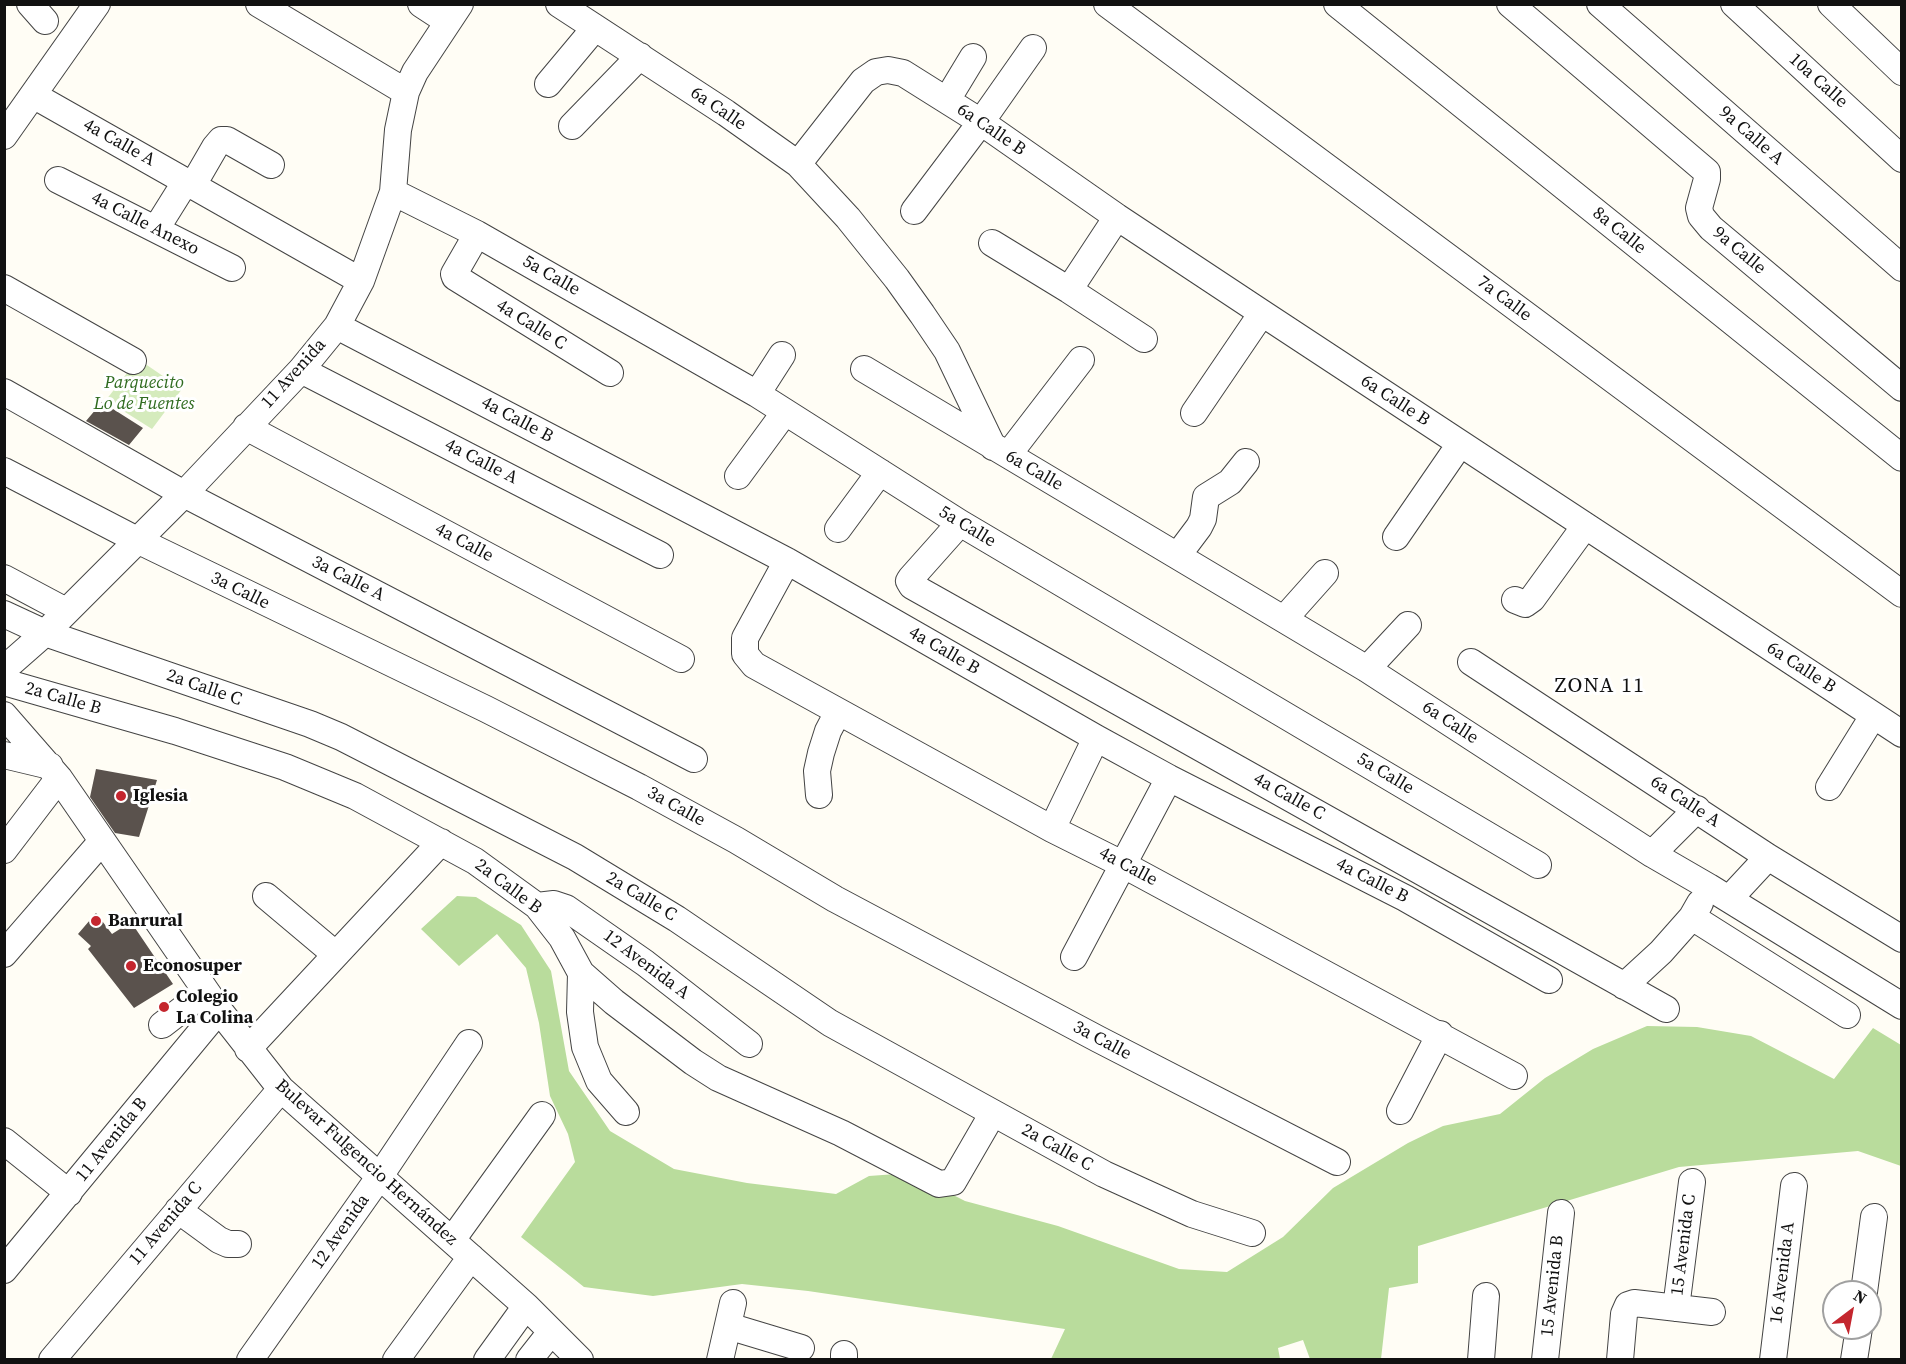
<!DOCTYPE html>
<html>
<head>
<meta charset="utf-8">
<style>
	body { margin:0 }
	#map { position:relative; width:1906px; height:1364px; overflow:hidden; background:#fffdf5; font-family:"Source Serif 4",serif }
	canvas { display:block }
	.frame { position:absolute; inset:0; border:6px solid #111; pointer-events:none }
	.north { position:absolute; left:1822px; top:1280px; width:60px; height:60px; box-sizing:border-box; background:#fff; border:2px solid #a0a0a0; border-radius:50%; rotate:32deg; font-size:16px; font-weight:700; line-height:24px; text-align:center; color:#111 }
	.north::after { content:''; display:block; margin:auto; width:21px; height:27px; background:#c4262e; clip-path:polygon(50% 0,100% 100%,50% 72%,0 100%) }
</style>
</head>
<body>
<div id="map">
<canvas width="1906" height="1364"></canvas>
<div class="frame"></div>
<div class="north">N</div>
</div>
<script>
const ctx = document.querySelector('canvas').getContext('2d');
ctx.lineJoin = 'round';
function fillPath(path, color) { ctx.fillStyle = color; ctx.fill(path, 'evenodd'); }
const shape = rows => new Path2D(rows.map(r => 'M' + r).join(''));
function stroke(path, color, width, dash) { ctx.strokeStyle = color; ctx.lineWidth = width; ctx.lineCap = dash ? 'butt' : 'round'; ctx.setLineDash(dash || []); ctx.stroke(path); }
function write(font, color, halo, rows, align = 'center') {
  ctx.font = font + ' "Source Serif 4",serif'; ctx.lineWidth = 6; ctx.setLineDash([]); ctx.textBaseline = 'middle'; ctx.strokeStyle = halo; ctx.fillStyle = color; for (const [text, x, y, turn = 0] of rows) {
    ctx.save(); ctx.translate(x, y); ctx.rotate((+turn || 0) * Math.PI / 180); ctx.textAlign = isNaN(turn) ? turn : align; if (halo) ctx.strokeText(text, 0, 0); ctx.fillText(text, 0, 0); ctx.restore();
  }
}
const green = shape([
	[138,359,182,389,152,429,106,400]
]);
const forest = shape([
	[457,896,476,897,521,925,551,971,569,1071,610,1131,674,1169,747,1183,836,1194,869,1176,910,1173,965,1201,1058,1226,1179,1269,1227,1272,1283,1237,1333,1188,1408,1143,1443,1126,1500,1114,1545,1078,1593,1049,1647,1026,1697,1027,1751,1036,1834,1079,1873,1028,1901,1045,1901,1166,1858,1151,1679,1167,1418,1246,1418,1283,1389,1288,1381,1359,1310,1359,1303,1340,1278,1348,1280,1359,1051,1359,1065,1329,808,1291,742,1284,653,1296,584,1287,521,1237,575,1162,568,1134,550,1096,539,1023,526,968,497,934,459,966,421,929]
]);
const building = shape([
	[102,402,143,428,129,445,86,421],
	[96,769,157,780,139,837,115,833,90,797],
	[96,913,112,934,131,922,173,984,134,1008,88,949,91,946,78,934]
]);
const minor = shape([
	[30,4,45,21],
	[259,4,406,92],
	[421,4,447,21],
	[559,4,726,113,798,164,848,218,897,279,922,314,947,351,993,447],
	[1107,4,1902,594],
	[1337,4,1902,458],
	[1510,4,1707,172,1707,179,1699,208,1701,216,1711,228,1902,388],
	[1600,4,1902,268],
	[1734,4,1902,159],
	[1831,4,1902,72],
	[548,84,594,29],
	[33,95,361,281],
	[947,100,973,57],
	[572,126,640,56],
	[4,136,97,4],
	[798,164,863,81,876,72,888,70,903,73,981,122,1117,217,1262,313,1902,734],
	[58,180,232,268],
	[193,185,215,147,221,140,227,140,271,165],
	[393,192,477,234,757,394,960,523,1538,865],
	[914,211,981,122,1033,48],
	[1117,217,1069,290,1144,339],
	[156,229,186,181],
	[477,234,454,274,455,277,610,373],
	[992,243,1069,290],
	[4,288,133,361],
	[337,326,787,561,1096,738,1169,778,1405,898,1549,980],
	[864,369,1367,669,1652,854,1709,887,1902,1006],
	[301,370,660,555],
	[4,392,184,494,694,759],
	[757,394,782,355],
	[1194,413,1262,313],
	[246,427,681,659],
	[1008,455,1081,360],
	[4,471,137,540,486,709,639,787,736,840,835,899,1098,1039,1337,1162],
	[738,476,785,412],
	[960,523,911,578,909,581,912,586,1666,1009],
	[838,529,880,472],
	[1396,537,1460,444],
	[1178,555,1199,527,1203,519,1206,497,1230,482,1246,462],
	[787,561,745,638,745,654,754,665,1052,829,1122,864,1514,1076],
	[4,578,66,611],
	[1515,600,1525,604,1532,599,1585,526],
	[4,614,45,633,310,724,341,737,575,857,677,919,830,1023,1104,1174,1192,1214,1252,1233],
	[1284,619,1325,573],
	[1471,662,1768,857,1902,939],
	[4,669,45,633,184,494,301,370,337,326,361,281,393,192,398,130,406,92,415,72,460,4],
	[1367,669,1408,625],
	[4,682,175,731,285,767,355,796,475,861,537,906,562,938,581,973,614,1002,693,1062,718,1078,841,1133,939,1184,953,1182,993,1113],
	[4,715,59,778,219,1010,281,1089,526,1306,580,1360],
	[4,755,50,766],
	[1829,787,1873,716],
	[819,795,817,771,821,753,828,731,838,712],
	[1052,829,1096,738],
	[4,850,59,778],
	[1652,854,1697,809],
	[266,896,335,954],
	[1729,899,1768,857],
	[537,906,554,904,566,908,645,963,749,1044],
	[1692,917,1847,1015],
	[4,954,102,841],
	[1074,957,1169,778],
	[581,973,580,1012,585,1047,599,1081,626,1112],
	[1624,986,1661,952,1692,917,1700,903],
	[162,1025,206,991],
	[248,1049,441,842],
	[1400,1111,1440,1034],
	[4,1141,69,1193],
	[178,1210,219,1240,228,1244,238,1244],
	[452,1240,542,1115],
	[4,1270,219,1010],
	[1864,1292,1874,1217],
	[1676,1308,1692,1182],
	[728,1326,801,1348],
	[52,1360,281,1089],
	[250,1360,380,1176,469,1043],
	[396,1360,471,1257],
	[487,1360,526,1306],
	[529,1360,551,1332],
	[720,1360,733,1303],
	[844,1360,844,1354],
	[1481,1360,1486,1296],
	[1545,1360,1561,1213],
	[1620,1360,1624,1314,1628,1305,1634,1303,1712,1312],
	[1773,1360,1794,1186],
	[1854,1360,1859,1328]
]);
const markers = [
	[121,796,6,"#c4262e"],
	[96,921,6,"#c4262e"],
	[131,966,6,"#c4262e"],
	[164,1007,6,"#c4262e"]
];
const streetNames = [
	["10a Calle",1818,81,42],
	["6a Calle",718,109,34],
	["6a Calle B",991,130,34],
	["9a Calle A",1751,136,41],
	["4a Calle A",119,143,29],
	["4a Calle Anexo",145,224,27],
	["8a Calle",1619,231,39],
	["9a Calle",1739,251,40],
	["5a Calle",551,276,30],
	["7a Calle",1504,299,37],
	["4a Calle C",531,325,32],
	["11 Avenida",294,374,-48],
	["6a Calle B",1395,401,33],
	["4a Calle B",517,420,28],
	["4a Calle A",481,462,27],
	["6a Calle",1034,471,30],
	["5a Calle",967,527,31],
	["4a Calle",464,543,28],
	["3a Calle A",348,579,27],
	["3a Calle",240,591,26],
	["4a Calle B",944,651,30],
	["6a Calle B",1801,668,33],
	["2a Calle C",204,688,19],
	["2a Calle B",63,699,16],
	["6a Calle",1450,723,33],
	["5a Calle",1385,774,31],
	["4a Calle C",1289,797,29],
	["6a Calle A",1685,802,33],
	["3a Calle",676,807,29],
	["4a Calle",1128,867,28],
	["4a Calle B",1372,881,27],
	["2a Calle B",508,887,37],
	["2a Calle C",641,897,31],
	["12 Avenida A",646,965,37],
	["3a Calle",1102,1041,28],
	["11 Avenida B",112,1140,-51],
	["2a Calle C",1057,1148,29],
	["Bulevar Fulgencio Hernández",366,1163,42],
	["11 Avenida C",166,1224,-50],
	["12 Avenida",341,1232,-55],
	["15 Avenida C",1684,1245,-83],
	["16 Avenida A",1783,1273,-83],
	["15 Avenida B",1553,1286,-84]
];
const parkNames = [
	["Parquecito",144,383],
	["Lo de Fuentes",144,404]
];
const poiNames = [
	["Iglesia",133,796],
	["Banrural",108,921],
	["Econosuper",143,966],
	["Colegio",176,997],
	["La Colina",176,1018]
];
const quarterNames = [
	["ZONA 11",1600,687]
];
fillPath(green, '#d5ebbd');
fillPath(forest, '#b9dc9c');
fillPath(building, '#5a524d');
stroke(minor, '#444', 28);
stroke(minor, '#fff', 26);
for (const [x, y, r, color] of markers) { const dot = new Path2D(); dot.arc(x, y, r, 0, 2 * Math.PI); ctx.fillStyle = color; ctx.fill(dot); stroke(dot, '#fff', 2); }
write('18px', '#111', '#fff', streetNames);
write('italic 18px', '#2f6b1f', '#fff', parkNames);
write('bold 18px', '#111', '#fff', poiNames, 'left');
ctx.letterSpacing = '1.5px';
write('21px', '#111', '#fff', quarterNames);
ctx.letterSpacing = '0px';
</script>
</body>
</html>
